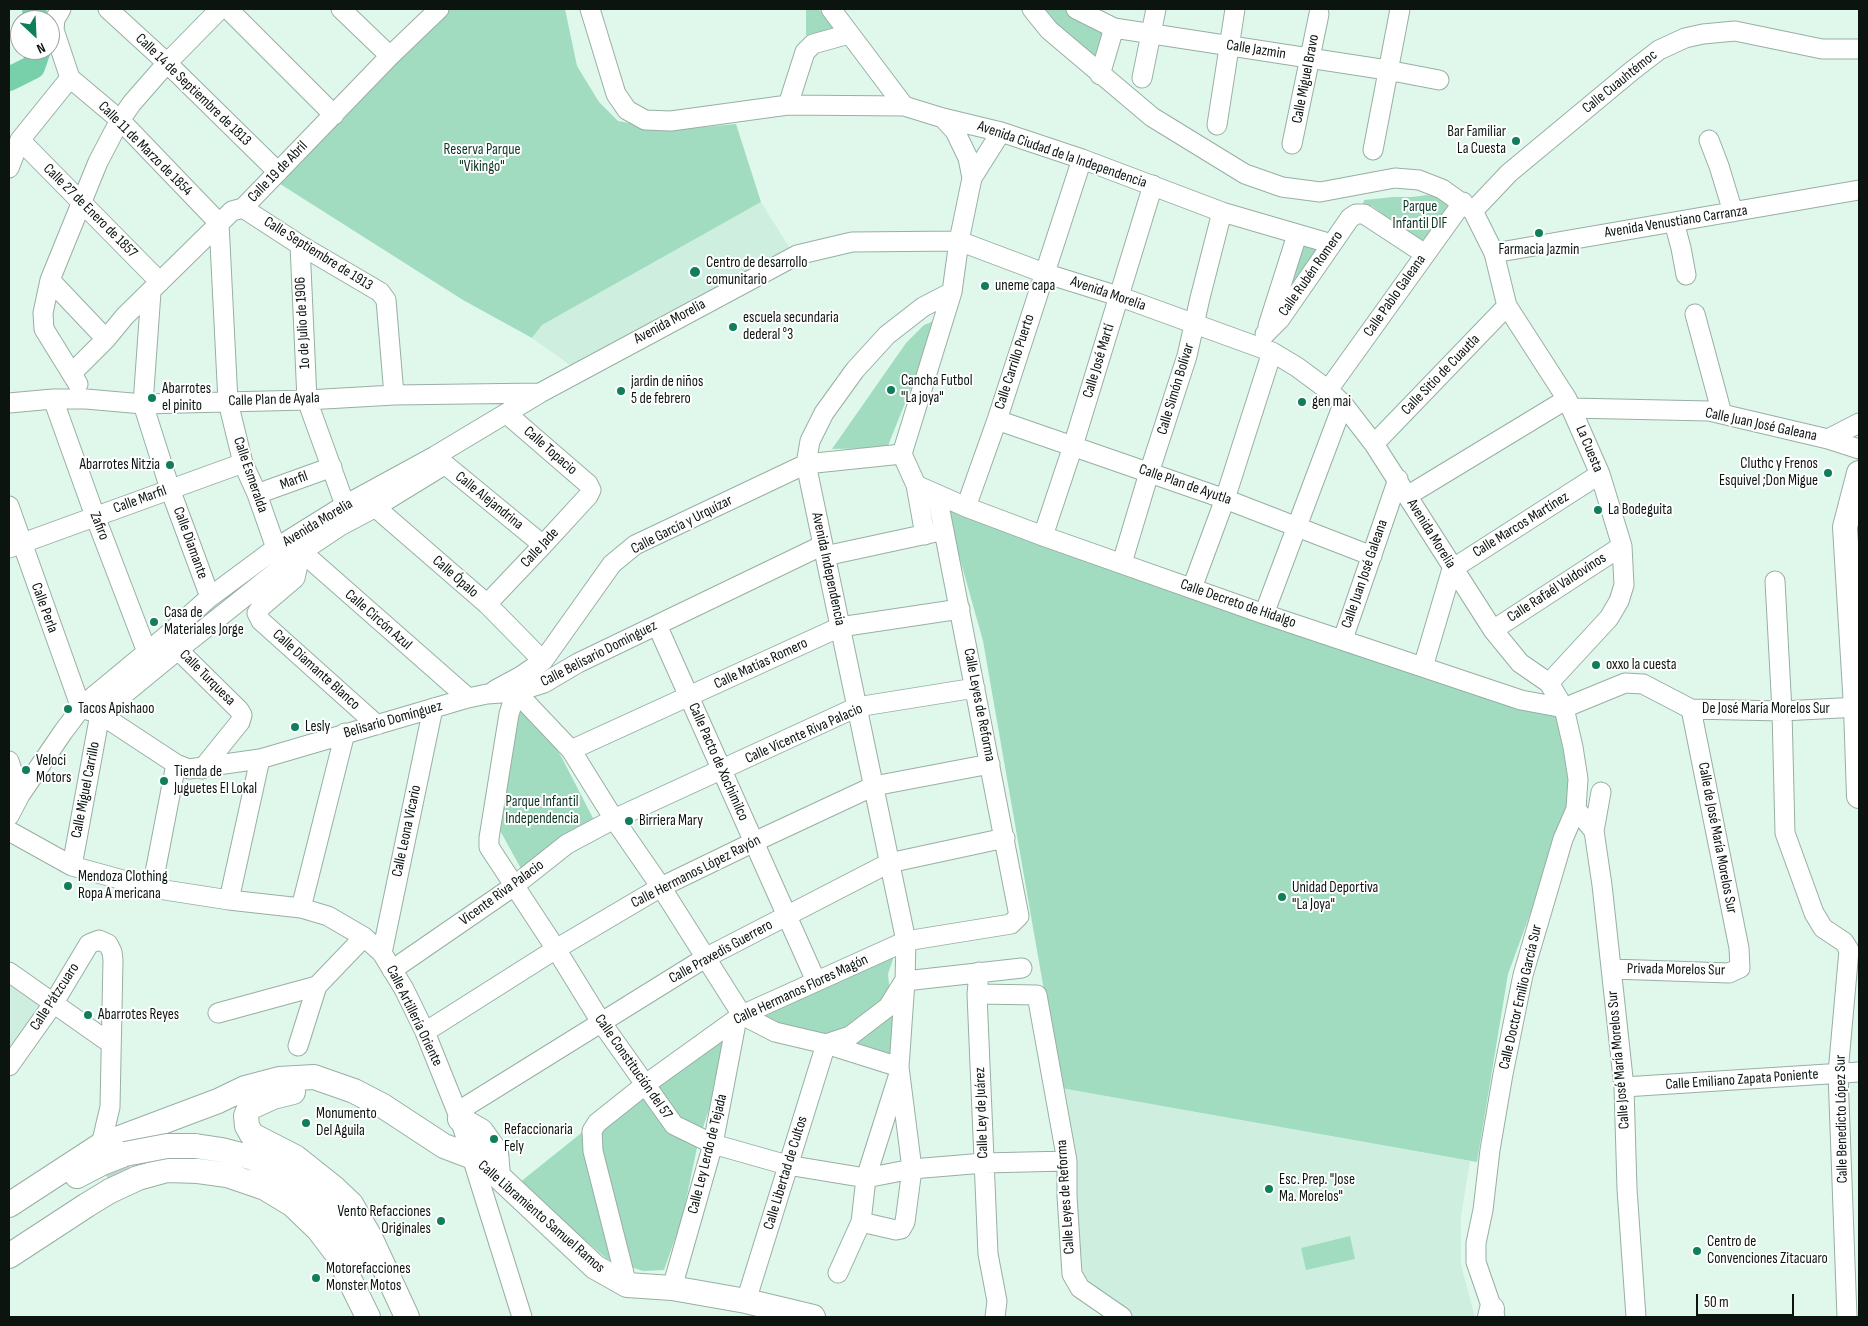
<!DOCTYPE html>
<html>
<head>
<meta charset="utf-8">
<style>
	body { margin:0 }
	#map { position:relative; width:1868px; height:1326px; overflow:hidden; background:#e0f8ec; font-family:"Sofia Sans Condensed",sans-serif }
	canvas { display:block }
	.frame { position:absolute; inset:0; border:10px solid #0c1410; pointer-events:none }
	.north { position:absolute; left:10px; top:10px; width:50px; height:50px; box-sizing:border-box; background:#fff; border:1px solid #9ea19f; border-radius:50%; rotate:155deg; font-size:14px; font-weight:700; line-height:20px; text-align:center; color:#0c1410 }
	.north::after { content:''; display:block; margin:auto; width:18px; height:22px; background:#0f7e5a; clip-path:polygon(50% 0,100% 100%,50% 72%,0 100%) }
	.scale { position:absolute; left:1696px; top:1294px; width:98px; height:22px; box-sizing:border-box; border:2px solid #0c1410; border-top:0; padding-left:6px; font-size:15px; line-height:18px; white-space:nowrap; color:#0c1410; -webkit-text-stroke:4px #fff; paint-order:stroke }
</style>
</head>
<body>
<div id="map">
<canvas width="1868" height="1326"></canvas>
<div class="frame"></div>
<div class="north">N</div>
<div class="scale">50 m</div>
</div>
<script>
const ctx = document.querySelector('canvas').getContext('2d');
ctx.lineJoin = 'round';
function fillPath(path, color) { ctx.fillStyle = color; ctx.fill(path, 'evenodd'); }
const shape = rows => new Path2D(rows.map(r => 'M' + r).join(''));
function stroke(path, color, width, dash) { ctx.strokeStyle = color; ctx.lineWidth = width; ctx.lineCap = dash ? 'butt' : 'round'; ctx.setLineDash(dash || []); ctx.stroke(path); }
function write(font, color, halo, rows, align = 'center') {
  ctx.font = font + ' "Sofia Sans Condensed",sans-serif'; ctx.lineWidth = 4; ctx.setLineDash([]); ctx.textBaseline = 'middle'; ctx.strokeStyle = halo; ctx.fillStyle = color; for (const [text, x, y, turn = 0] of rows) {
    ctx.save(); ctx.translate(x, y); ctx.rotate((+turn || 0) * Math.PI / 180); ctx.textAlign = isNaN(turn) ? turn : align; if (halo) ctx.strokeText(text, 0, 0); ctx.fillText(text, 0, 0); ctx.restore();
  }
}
const built = shape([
	[761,202,791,250,577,370,532,338,542,325],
	[9,979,47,1006,9,1060],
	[1061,1088,1470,1161,1461,1216,1461,1265,1475,1317,1134,1317,1102,1296,1083,1274]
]);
const green = shape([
	[448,9,565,9,577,66,599,102,618,121,651,127,693,128,736,124,761,202,542,325,532,338,463,300,277,182,406,50],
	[806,9,817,9,826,14,833,28,824,34,814,36,806,35],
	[1040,9,1065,9,1111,33,1099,65],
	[1427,195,1443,198,1456,206,1422,244,1372,206,1362,208,1364,200,1393,197,1412,197],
	[1304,244,1325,250,1272,325],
	[939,319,887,448,832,449,906,343,924,325],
	[944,502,1556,717,1572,756,1565,819,1508,974,1477,1162,1061,1088,983,641],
	[517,699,526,706,561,756,596,824,524,874,498,827],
	[897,947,888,974,896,1055,880,1057,771,1027,748,1014],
	[728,1029,715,1091,698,1143,682,1219,664,1270,643,1271,607,1259,519,1183,600,1118],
	[1350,1236,1355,1259,1306,1270,1301,1248]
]);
const river = shape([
	[34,9,36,20],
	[9,79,33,67,39,50]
]);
const majorTunnel = shape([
	[107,1177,150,1151]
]);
const minor = shape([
	[108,9,167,63,278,172],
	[228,9,334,115],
	[341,9,390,56],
	[590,9,616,94,627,110,645,120,671,121,788,105,904,106,943,118,1001,132,1082,159,1222,212,1332,244],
	[831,9,904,106],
	[1032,9,1049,30,1152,117,1245,174,1282,187,1320,192,1395,178,1419,180,1442,189,1473,211,1494,253,1507,306,1567,399,1600,474,1622,546,1624,585,1619,601,1609,618,1549,683],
	[1076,9,1114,28,1387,70,1439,80],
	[1100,75,1114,28],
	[70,78,120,120,219,223,228,402,243,463,257,494,276,548],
	[1142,78,1156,9],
	[788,105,805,52,813,44,849,34],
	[1217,125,1235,9],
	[20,140,160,282],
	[1709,140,1719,166,1733,212],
	[1292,144,1319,14],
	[1373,150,1400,9],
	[9,168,20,140,70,78,54,30,55,19,61,9],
	[972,178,1001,132],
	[243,208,300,245,380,292,386,300,394,395],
	[1473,211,1509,173,1633,70,1659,50,1685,38,1703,34,1735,31,1822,49,1859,49],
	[1674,222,1681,248,1686,275],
	[300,245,307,400,345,505],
	[1494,253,1859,190],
	[50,280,106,339],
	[151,292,143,404,170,489,210,597],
	[1695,314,1722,414],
	[1268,326,1297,235],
	[1265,334,1280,319,1350,218,1356,214,1364,214,1425,254],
	[72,373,106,339,125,316,232,211,243,208,390,56,439,9],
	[78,384,44,329,43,313,50,280,98,162,120,120,132,103,167,63,220,9],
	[1328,390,1463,202],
	[53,399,95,516,147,652],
	[9,403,53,399,86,399,143,404,307,400,394,395,539,393],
	[1571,408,1709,411,1828,439,1859,449],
	[997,420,1225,499,1372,556],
	[1828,439,1859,423],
	[1374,444,1507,306],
	[436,457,543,545],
	[916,485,966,507,1043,536,1264,614,1521,700,1564,708],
	[257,494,332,467],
	[1407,496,1567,399],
	[367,500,487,604,543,661],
	[9,506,81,708],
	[966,507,997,420,1082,159],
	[925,535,916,485,902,454,952,292],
	[1043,536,1073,446,1153,185],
	[294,545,468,698],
	[9,548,243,463],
	[301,552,295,578,261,607,257,613,261,621,377,725],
	[825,556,936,532],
	[1122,563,1149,473,1187,356,1200,298,1222,212],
	[1775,581,1782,711,1785,833,1814,913,1823,928,1844,942,1849,950,1838,1073,1847,1317],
	[1192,588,1225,499,1272,352],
	[487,604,543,545,588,496,591,490,588,484,507,414],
	[1264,614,1343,404],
	[657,625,816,981],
	[1493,630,1622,546],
	[1343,639,1398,479],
	[169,641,239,710,242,715,240,722,202,769],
	[1423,667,1452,569,1600,474],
	[495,690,521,676,543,661,612,564,635,545,806,464,902,454],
	[516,692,509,714,489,838,489,847,556,949,601,1022,674,1125,713,1144,787,1165,866,1178,912,1169,984,1163,1067,1161],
	[516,692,571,750,614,819,661,887,742,1015,775,1032,826,1044,899,1067],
	[81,708,100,714,176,764,189,769,260,759,468,698,487,694,516,692,544,683,578,663,823,545],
	[1564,708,1625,683,1643,684,1691,709,1782,711,1859,707],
	[571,750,840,627,960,609],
	[9,761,20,795],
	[1576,809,1594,831,1602,885,1624,1087,1627,1189,1636,1317],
	[9,816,20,795,63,732,81,708,95,695,165,637,210,597,276,548,345,505,435,456,540,393,797,255,852,242,959,241,1044,273,1118,296,1272,352,1297,367,1328,390,1343,404,1374,444,1493,630,1520,663,1549,683,1564,708,1573,747,1578,779,1576,809,1563,839,1523,975,1503,1074,1490,1150,1483,1210,1476,1243,1476,1262,1495,1317],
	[9,831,72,866,152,888,229,900,301,908,328,916,364,937,382,953,404,989,425,1032,460,1119,522,1317],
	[1594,831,1601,792],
	[72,866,100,714,178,650,301,552,340,526,374,508,444,465],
	[152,888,176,764],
	[229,900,260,759],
	[301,908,345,733],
	[382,953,433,708],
	[1612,969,1729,973,1740,968,1739,948,1691,709],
	[392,970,514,886,567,844,614,819,857,707,975,688],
	[9,972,110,1043],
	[979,972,977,994,988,1254,997,1301,995,1317],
	[905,981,1022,968],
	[977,994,1037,995,1067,1161,1067,1196,1072,1274,1080,1288,1122,1317],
	[218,1013,317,986,364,937],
	[425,1032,556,949,661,887,754,842,874,786,990,764],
	[826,1044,850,1036,888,1007,903,983],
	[298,1046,317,986],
	[9,1066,53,1004,89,944,99,940,108,944,112,952,113,960,110,1107,101,1145],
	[1624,1087,1859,1072],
	[457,1112,705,958,889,863,1005,838],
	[861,1222,896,1230,901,1229,905,1222,912,1169,899,1067,905,981,906,941,806,464,810,441,824,413,855,370,887,335,923,307,952,292,959,241,972,178,968,158,955,131,943,118],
	[838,1273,861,1222,866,1178,898,1077],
	[627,1285,593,1151,592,1131,597,1123,646,1084,742,1015,906,941,1011,924,1019,916,937,495],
	[672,1288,713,1144,737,1018],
	[746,1301,826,1044]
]);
const major = shape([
	[1859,473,1845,527,1856,707,1859,796],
	[293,1092,273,1097,249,1108,246,1116,247,1126,252,1135,295,1157,334,1188,351,1204,370,1237,407,1317],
	[460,1119,481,1131,496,1152,498,1176],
	[195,1146,222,1150,253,1158,288,1176,315,1194,356,1241,365,1259],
	[77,1176,102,1163,125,1154],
	[9,1205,101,1145,218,1101,245,1088,279,1079,314,1077,354,1091,383,1106,444,1146,473,1157,498,1176,595,1267,627,1285,672,1288,746,1301,813,1317],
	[9,1256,87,1205,110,1191,138,1178,167,1170,198,1171,227,1175,265,1188,293,1205,318,1229,337,1254,368,1317],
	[1490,1317,1492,1309]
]);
const majorBridge = shape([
	[125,1154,167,1146,195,1146]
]);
const markers = [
	[1516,141,5,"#0f7e5a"],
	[1539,233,5,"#0f7e5a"],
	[695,272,6,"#0f7e5a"],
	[985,286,5,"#0f7e5a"],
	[733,327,5,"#0f7e5a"],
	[891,390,5,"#0f7e5a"],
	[621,391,5,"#0f7e5a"],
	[152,398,5,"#0f7e5a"],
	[1302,402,5,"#0f7e5a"],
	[170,465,5,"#0f7e5a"],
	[1828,473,5,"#0f7e5a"],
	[1598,510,5,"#0f7e5a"],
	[154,622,5,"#0f7e5a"],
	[1596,665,5,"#0f7e5a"],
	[68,709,5,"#0f7e5a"],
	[295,727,5,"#0f7e5a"],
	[26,770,5,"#0f7e5a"],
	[164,781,5,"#0f7e5a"],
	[629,821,5,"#0f7e5a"],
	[68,886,5,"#0f7e5a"],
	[1282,897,5,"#0f7e5a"],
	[88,1015,5,"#0f7e5a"],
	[306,1123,5,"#0f7e5a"],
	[494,1139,5,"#0f7e5a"],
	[1269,1189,5,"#0f7e5a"],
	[441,1221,5,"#0f7e5a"],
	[1697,1251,5,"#0f7e5a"],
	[316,1278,5,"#0f7e5a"]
];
const streetNames = [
	["Calle Jazmin",1256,50,9],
	["Calle Miguel Bravo",1306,79,-79],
	["Calle Cuauhtémoc",1620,82,-39],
	["Calle 14 de Septiembre de 1813",193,90,44],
	["Calle 11 de Marzo de 1854",145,149,45],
	["Avenida Ciudad de la Independencia",1062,155,19],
	["Calle 19 de Abril",278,172,-46],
	["Calle 27 de Enero de 1857",90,211,45],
	["Avenida Venustiano Carranza",1676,222,-9],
	["Calle Septiembre de 1913",318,254,32],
	["Calle Rubén Romero",1311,274,-55],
	["Avenida Morelia",1108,294,19],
	["Calle Pablo Galeana",1395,296,-55],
	["Avenida Morelia",670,322,-28],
	["1o de Julio de 1906",303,323,-93],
	["Calle José Martí",1099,361,-73],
	["Calle Carrillo Puerto",1015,362,-72],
	["Calle Sitio de Cuautla",1441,375,-46],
	["Calle Simón Bolívar",1176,389,-73],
	["Calle Plan de Ayala",274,400,-2],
	["Calle Juan José Galeana",1761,425,12],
	["La Cuesta",1589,449,67],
	["Calle Topacio",550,451,41],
	["Calle Esmeralda",250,475,71],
	["Marfil",294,481,-20],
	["Calle Plan de Ayutla",1185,485,19],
	["Calle Marfil",140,500,-20],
	["Calle Alejandrina",489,501,39],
	["Avenida Morelia",318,523,-31],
	["Calle García y Urquízar",682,525,-27],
	["Calle Marcos Martínez",1521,525,-32],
	["Zafiro",99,526,69],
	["Avenida Morelia",1431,534,58],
	["Calle Diamante",190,543,70],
	["Calle Jade",540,548,-47],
	["Avenida Independencia",828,569,78],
	["Calle Juan José Galeana",1365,574,-71],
	["Calle Ópalo",455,577,41],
	["Calle Rafaél Valdovinos",1557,588,-33],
	["Calle Decreto de Hidalgo",1238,604,19],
	["Calle Perla",44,608,70],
	["Calle Circón Azul",378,620,41],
	["Calle Belisario Domínguez",599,654,-27],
	["Calle Matías Romero",761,664,-25],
	["Calle Diamante Blanco",316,670,42],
	["Calle Turquesa",207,678,45],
	["Calle Leyes de Reforma",979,705,79],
	["De José María Morelos Sur",1766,709],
	["Belisario Domínguez",393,720,-16],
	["Calle Vicente Riva Palacio",804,734,-24],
	["Calle Pacto de Xochimilco",718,762,66],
	["Calle Miguel Carrillo",86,790,-79],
	["Calle Leona Vicario",407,831,-78],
	["Calle de José María Morelos Sur",1717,838,79],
	["Calle Hermanos López Rayón",696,872,-27],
	["Vicente Riva Palacio",502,893,-36],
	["Calle Praxedis Guerrero",721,952,-29],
	["Privada Morelos Sur",1676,970,1],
	["Calle Hermanos Flores Magón",801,990,-25],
	["Calle Pátzcuaro",55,997,-57],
	["Calle Doctor Emilio García Sur",1521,997,-77],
	["Calle Artillería Oriente",414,1016,64],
	["Calle José María Morelos Sur",1619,1060,-95],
	["Calle Constitución del 57",633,1067,55],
	["Calle Emiliano Zapata Poniente",1742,1080,-4],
	["Calle Ley de Juárez",982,1113,-92],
	["Calle Benedicto López Sur",1842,1119,-91],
	["Calle Ley Lerdo de Tejada",708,1154,-76],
	["Calle Libertad de Cultos",786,1173,-73],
	["Calle Leyes de Reforma",1066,1197,-94],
	["Calle Libramiento Samuel Ramos",541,1217,41]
];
const poiNames = [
	["Bar Familiar",1506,132,"right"],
	["La Cuesta",1506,149,"right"],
	["Farmacia Jazmin",1539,250,"center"],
	["Centro de desarrollo",706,263],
	["comunitario",706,280],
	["uneme capa",995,286],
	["escuela secundaria",743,318],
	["dederal °3",743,335],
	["Cancha Futbol",901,381],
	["\"La joya\"",901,398],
	["jardin de niños",631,382],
	["5 de febrero",631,399],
	["Abarrotes",162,389],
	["el pinito",162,406],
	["gen mai",1312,402],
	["Cluthc y Frenos",1818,464,"right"],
	["Esquivel ;Don Migue",1818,481,"right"],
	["Abarrotes Nitzia",160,465,"right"],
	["La Bodeguita",1608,510],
	["Casa de",164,613],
	["Materiales Jorge",164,630],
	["oxxo la cuesta",1606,665],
	["Tacos Apishaoo",78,709],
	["Lesly",305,727],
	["Veloci",36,761],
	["Motors",36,778],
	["Tienda de",174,772],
	["Juguetes El Lokal",174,789],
	["Birriera Mary",639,821],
	["Mendoza Clothing",78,877],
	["Ropa A mericana",78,894],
	["Unidad Deportiva",1292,888],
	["\"La Joya\"",1292,905],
	["Abarrotes Reyes",98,1015],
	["Monumento",316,1114],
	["Del Aguila",316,1131],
	["Refaccionaria",504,1130],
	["Fely",504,1147],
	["Esc. Prep. \"Jose",1279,1180],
	["Ma. Morelos\"",1279,1197],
	["Vento Refacciones",431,1212,"right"],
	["Originales",431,1229,"right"],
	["Centro de",1707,1242],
	["Convenciones Zitacuaro",1707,1259],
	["Motorefacciones",326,1269],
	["Monster Motos",326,1286]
];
const parkNames = [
	["Reserva Parque",482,150],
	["\"Vikingo\"",482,167],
	["Parque",1420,207],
	["Infantil DIF",1420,224],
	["Parque Infantil",542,802],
	["Independencia",542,819]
];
fillPath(built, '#ceefdf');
fillPath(green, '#a1dcc0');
stroke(river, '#77d0a9', 24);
stroke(majorTunnel, '#c0d6cb', 24, [24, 12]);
stroke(minor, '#98afa3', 21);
stroke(major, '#98afa3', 26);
stroke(minor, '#fff', 19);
stroke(major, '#fff', 24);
stroke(majorBridge, '#98afa3', 26, []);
stroke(majorBridge, '#fff', 24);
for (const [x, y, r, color] of markers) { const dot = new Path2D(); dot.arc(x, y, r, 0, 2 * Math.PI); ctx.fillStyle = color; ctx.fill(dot); stroke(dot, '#fff', 2); }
write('15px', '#0c1410', '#fff', streetNames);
write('15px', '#0c1410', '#fff', poiNames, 'left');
write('15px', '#0d3626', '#fff', parkNames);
</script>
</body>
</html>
